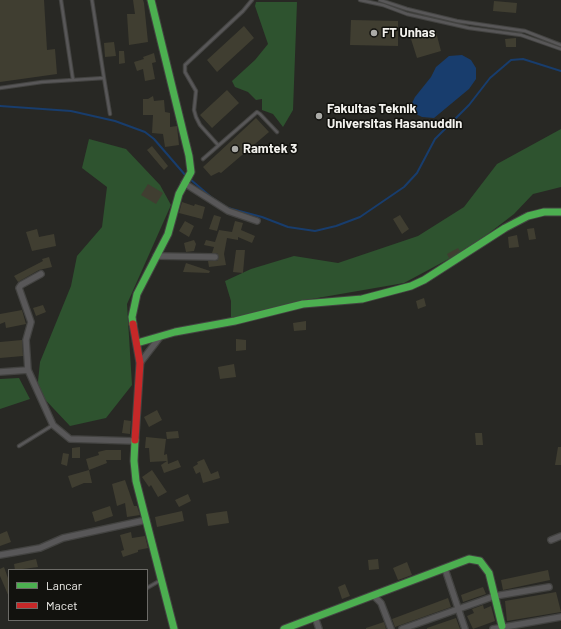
<!DOCTYPE html>
<html>
<head>
<meta charset="utf-8">
<style>
	body { margin:0 }
	#map { position:relative; width:561px; height:629px; overflow:hidden; background:#282824; font-family:Barlow,sans-serif }
	canvas { display:block }
	.legend { position:absolute; left:8px; top:569px; width:140px; height:52px; box-sizing:border-box; background:#12120e; border:1px solid #6c6b67; margin:0; padding:5px 7px; list-style:none; font-size:12px; color:#f2f1ed }
	.legend li { display:flex; align-items:center; gap:8px; height:20px }
	.legend b { width:20px; border:1px solid #6c6b67 }
</style>
</head>
<body>
<div id="map">
<canvas width="561" height="629"></canvas>
<ul class="legend">
<li><b style="height:5px;background:#4caf50"></b>Lancar</li>
<li><b style="height:5px;background:#c62828"></b>Macet</li>
</ul>
</div>
<script>
const ctx = document.querySelector('canvas').getContext('2d');
ctx.lineJoin = 'round';
function fillPath(path, color) { ctx.fillStyle = color; ctx.fill(path, 'evenodd'); }
const shape = rows => new Path2D(rows.map(r => 'M' + r).join(''));
function stroke(path, color, width, dash) { ctx.strokeStyle = color; ctx.lineWidth = width; ctx.lineCap = dash ? 'butt' : 'round'; ctx.setLineDash(dash || []); ctx.stroke(path); }
function write(font, color, halo, rows, align = 'center') {
  ctx.font = font + ' Barlow,sans-serif'; ctx.lineWidth = 3; ctx.setLineDash([]); ctx.textBaseline = 'middle'; ctx.strokeStyle = halo; ctx.fillStyle = color; for (const [text, x, y, turn = 0] of rows) {
    ctx.save(); ctx.translate(x, y); ctx.rotate((+turn || 0) * Math.PI / 180); ctx.textAlign = isNaN(turn) ? turn : align; if (halo) ctx.strokeText(text, 0, 0); ctx.fillText(text, 0, 0); ctx.restore();
  }
}
const green = shape([
	[256,2,297,2,293,110,283,127,273,114,262,110,262,99,256,100,248,92,235,87,232,81,255,60,268,44,255,6],
	[561,129,561,187,533,194,514,214,471,247,404,283,300,301,231,321,231,301,225,281,251,269,294,256,338,263,418,236,464,207,497,164],
	[89,139,126,149,160,185,171,205,127,304,132,385,106,418,70,426,37,391,40,362,71,286,77,256,102,227,107,187,82,168],
	[19,378,30,399,0,409,0,379]
]);
const water = shape([
	[462,55,471,60,476,68,476,79,469,89,434,118,422,117,414,113,412,103,415,97,431,77,436,67,449,56]
]);
const stream = shape([
	[0,106,71,111,115,121,145,132,154,139,186,176],
	[190,179,211,197,228,208,262,217,288,227,315,231,336,226,360,217,404,187,417,173,435,139,469,105,490,78,511,60,523,59,561,71]
]);
const building = shape([
	[0,0,44,0,47,50,55,49,57,74,0,82],
	[133,0,143,0,144,3,148,42,129,45,127,14,135,14],
	[494,1,517,3,516,13,493,11],
	[351,20,398,21,398,46,350,45],
	[244,26,254,38,217,72,207,60],
	[436,32,441,51,417,58,411,39],
	[516,38,516,47,506,47,505,39],
	[114,42,116,56,105,57,104,43],
	[119,51,124,51,125,63,119,64],
	[154,53,156,62,152,63,155,79,145,81,143,69,137,71,134,62,144,59,143,57],
	[227,90,239,103,212,128,200,115],
	[153,96,154,101,164,100,165,112,170,113,170,127,177,126,179,145,165,147,163,134,152,133,153,115,143,115,143,99,148,99],
	[256,118,269,132,221,173,219,172,211,176,203,167],
	[152,146,168,166,164,170,147,150],
	[148,184,163,193,156,204,141,195],
	[182,202,194,206,195,204,205,207,202,219,179,213],
	[214,215,221,217,217,231,209,229],
	[400,215,409,229,402,234,393,219],
	[185,221,194,226,189,237,179,231],
	[235,221,243,223,241,230,255,236,252,243,238,237,238,240,227,238,224,254,226,265,209,267,208,261,217,261,219,257,217,253,212,253,214,247,204,245,206,240,215,242,219,230,232,232],
	[534,228,536,239,529,240,527,229],
	[37,229,39,237,54,234,56,246,32,251,26,232],
	[517,235,519,247,509,248,508,237],
	[194,240,196,244,194,251,186,252,184,243],
	[458,248,460,251,449,258,447,254],
	[236,250,245,250,243,273,233,272],
	[49,257,52,267,39,270,18,282,14,276,43,261,42,259],
	[186,263,210,271,209,273,183,272],
	[424,298,426,306,418,309,416,301],
	[43,305,46,312,36,316,33,308],
	[22,310,26,324,6,328,5,322,0,324,0,314],
	[306,321,306,330,294,331,293,323],
	[236,339,246,340,246,350,236,351],
	[22,340,23,356,0,358,0,342],
	[234,364,236,377,220,379,218,367],
	[157,410,162,420,149,427,144,417],
	[124,420,131,421,130,434,122,433],
	[178,431,179,438,167,439,166,432],
	[475,433,482,433,483,445,476,445],
	[146,437,166,439,164,455,167,454,168,464,178,460,181,467,164,473,161,465,167,461,150,462,149,448,145,448],
	[80,447,80,458,72,458,72,448],
	[558,447,561,447,561,465,555,465],
	[106,450,121,450,121,460,106,460,107,463,89,470,86,459,99,455,98,452],
	[63,453,69,454,67,466,61,464],
	[204,459,211,474,218,471,220,478,203,483,200,472,196,474,193,467,198,464,197,462],
	[89,470,92,483,84,483,72,488,68,476],
	[152,470,167,492,158,497,151,485,149,487,142,477],
	[125,480,134,506,137,506,140,515,127,517,125,503,117,506,112,484],
	[188,494,191,501,179,507,175,500],
	[110,506,113,516,95,522,92,512],
	[182,511,184,521,157,527,155,517],
	[227,511,229,523,208,526,206,514],
	[7,531,11,542,0,546,0,534],
	[131,532,132,538,145,536,148,548,138,550,138,552,123,557,121,551,124,550,120,535],
	[36,559,38,567,15,570,14,564],
	[378,559,379,569,369,570,368,560],
	[407,562,412,575,398,580,393,568],
	[4,567,9,581,9,597,0,576,0,569],
	[548,570,550,580,503,590,501,580],
	[345,584,350,596,342,599,338,587],
	[483,587,486,594,463,602,461,595],
	[556,592,561,612,507,621,505,601],
	[448,598,451,607,395,627,392,619],
	[483,605,484,609,491,606,495,621,473,629,467,616,474,613,472,609],
	[456,618,460,629,427,629,427,628],
	[384,622,386,629,366,629,366,628]
]);
const lane = shape([
	[61,0,73,80],
	[360,0,383,5,407,14,469,28,521,35,561,49],
	[380,0,407,9,457,21,525,31,561,45],
	[104,78,110,114],
	[0,88,42,82,104,78,92,0],
	[218,145,200,125,196,117,194,110,196,91,185,72,185,65,243,11,252,0],
	[203,159,257,112,260,114,277,132],
	[19,446,53,425],
	[147,588,161,580]
]);
const street = shape([
	[184,183,228,211,257,221],
	[156,256,215,257],
	[41,274,21,285,19,288,31,322,26,340,28,370,53,425,70,439,135,441],
	[140,363,160,337],
	[0,372,28,370],
	[551,540,561,536],
	[0,555,40,548,63,538,146,520],
	[445,569,465,629],
	[374,596,381,603,391,629],
	[315,617,319,629],
	[402,629,495,596,549,587],
	[493,629,561,617]
]);
const fast = shape([
	[133,324,132,317,137,294,168,234,179,194,191,172,189,156,151,0],
	[137,343,175,332,235,321,303,304,362,299,411,286,424,280,505,228,528,216,544,212,561,212],
	[135,440,134,461,136,481,174,629],
	[284,629,469,559,480,561,489,573,502,626]
]);
const jam = shape([
	[133,324,140,363,135,440]
]);
const markers = [
	[374,33,4,"#ababa7"],
	[319,116,4,"#ababa7"],
	[235,149,4,"#ababa7"]
];
const poiNames = [
	["FT Unhas",382,33],
	["Fakultas Teknik",327,109],
	["Universitas Hasanuddin",327,124],
	["Ramtek 3",243,149]
];
fillPath(green, '#2e532f');
fillPath(water, '#183d6d');
stroke(stream, '#183d6d', 2);
fillPath(building, '#403e31');
stroke(lane, '#434341', 4.5);
stroke(street, '#434341', 8);
stroke(fast, '#434341', 9);
stroke(jam, '#434341', 9);
stroke(lane, '#585758', 2.5);
stroke(street, '#585758', 5.5);
stroke(fast, '#4caf50', 7);
stroke(jam, '#c62828', 7);
for (const [x, y, r, color] of markers) { const dot = new Path2D(); dot.arc(x, y, r, 0, 2 * Math.PI); ctx.fillStyle = color; ctx.fill(dot); stroke(dot, '#12120e', 1.5); }
write('bold 13px', '#f2f1ed', '#12120e', poiNames, 'left');
</script>
</body>
</html>
